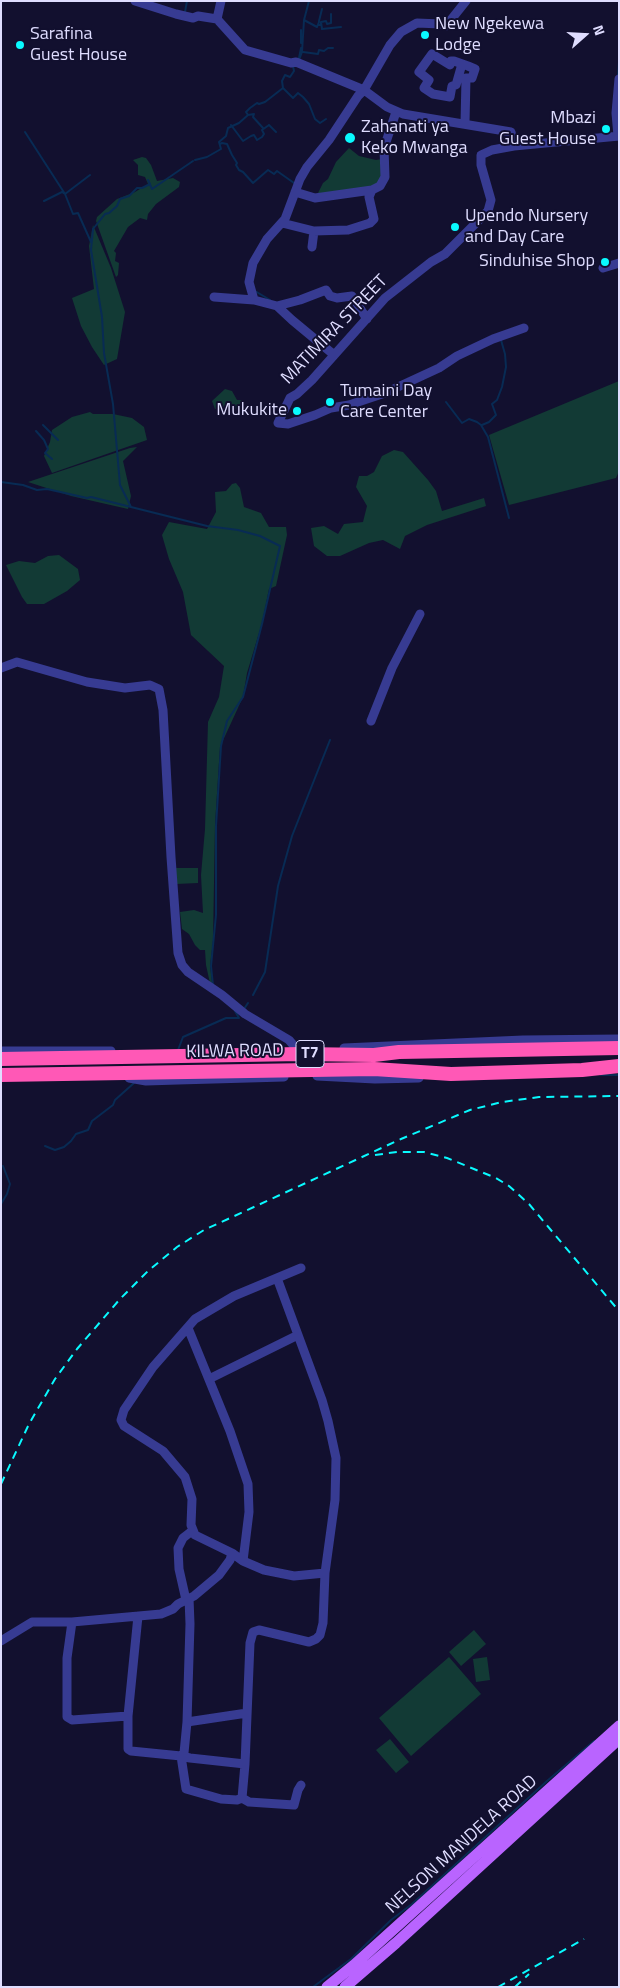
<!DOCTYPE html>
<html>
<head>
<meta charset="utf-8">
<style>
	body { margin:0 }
	#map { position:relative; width:620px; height:1988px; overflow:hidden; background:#12102f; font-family:"Titillium Web",sans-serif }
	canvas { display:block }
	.frame { position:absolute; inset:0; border:2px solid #dfddff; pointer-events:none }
	.north { position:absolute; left:560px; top:10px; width:50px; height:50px; -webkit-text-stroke:4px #12102f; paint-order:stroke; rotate:71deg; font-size:14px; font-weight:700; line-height:20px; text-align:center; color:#dfddff }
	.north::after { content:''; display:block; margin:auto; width:18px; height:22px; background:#dfddff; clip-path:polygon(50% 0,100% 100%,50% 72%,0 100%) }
</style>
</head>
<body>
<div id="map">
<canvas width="620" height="1988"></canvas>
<div class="frame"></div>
<div class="north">N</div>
</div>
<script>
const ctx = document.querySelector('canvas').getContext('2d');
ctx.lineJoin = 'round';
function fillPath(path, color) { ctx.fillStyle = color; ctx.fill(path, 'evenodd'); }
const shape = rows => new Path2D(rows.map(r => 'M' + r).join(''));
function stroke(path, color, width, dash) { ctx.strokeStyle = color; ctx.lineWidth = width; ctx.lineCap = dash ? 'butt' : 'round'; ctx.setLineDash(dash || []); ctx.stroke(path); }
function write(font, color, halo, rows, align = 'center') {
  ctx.font = font + ' "Titillium Web",sans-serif'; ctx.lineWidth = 4; ctx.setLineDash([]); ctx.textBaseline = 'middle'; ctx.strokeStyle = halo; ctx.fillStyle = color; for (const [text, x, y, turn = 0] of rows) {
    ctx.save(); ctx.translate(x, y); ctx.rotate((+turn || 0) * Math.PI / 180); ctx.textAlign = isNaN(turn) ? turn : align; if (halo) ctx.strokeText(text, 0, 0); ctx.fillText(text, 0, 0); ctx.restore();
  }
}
const green = shape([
	[349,148,359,156,376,160,382,159,384,166,379,185,316,197,323,183,328,179,336,162],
	[142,157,146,158,151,165,157,181,173,178,180,182,179,187,156,204,148,214,147,220,140,218,128,227,114,251,116,253,115,261,119,263,118,275,116,277,96,221,97,217,117,199,135,192,148,184,145,177,138,175,138,165,133,160],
	[93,225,111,268,125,312,117,359,104,365,92,347,81,326,72,298,94,289,89,246],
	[619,381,619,471,616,478,509,505,489,435],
	[225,389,232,391,237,400,242,400,244,403,239,410,234,408,215,409,212,401],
	[90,412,93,414,113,414,132,418,144,427,147,440,52,473,44,456,50,442,52,430,72,417],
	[137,447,123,461,131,496,128,509,71,496,28,482,130,448],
	[394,450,403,452,428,480,436,491,442,511,484,498,486,506,427,525,405,536,400,549,383,540,369,543,340,556,327,556,314,546,311,528,324,526,338,534,344,524,363,522,367,506,356,487,359,476,367,476,374,472,382,456],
	[236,483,240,488,244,507,261,513,269,527,286,527,287,535,276,586,269,589,262,623,247,673,243,697,220,747,215,825,213,941,210,966,213,989,211,988,206,965,205,950,200,950,195,945,189,934,182,929,180,912,194,910,203,913,201,875,205,829,208,722,219,697,224,666,191,635,183,592,169,559,162,535,169,522,207,529,216,512,215,492,226,491,232,484],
	[59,555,78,569,80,580,67,591,44,604,27,604,22,597,6,565,19,561,35,563,48,556],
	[174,868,198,868,198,883,176,884],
	[474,1630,486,1644,461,1666,449,1652],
	[449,1657,481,1694,411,1756,379,1718],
	[487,1657,490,1680,476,1682,473,1659],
	[390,1739,409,1762,396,1773,376,1750]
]);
const stream = shape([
	[185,12,187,1],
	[304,20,317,27,319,22,318,25,321,25,321,22,322,29,341,27],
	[319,21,322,9],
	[321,22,326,21,327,24,331,23,331,14],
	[301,43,301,30],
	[303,52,318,54,319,50,324,51,328,48,333,48],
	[299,58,301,48],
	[299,60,302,52,304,20,309,1],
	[618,76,619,62],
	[283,88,293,98,298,93,303,97,309,104,315,119,320,123,326,119],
	[248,115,254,114,253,117,263,128],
	[231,125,243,141,251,136,254,135,257,140,262,137,264,134,262,130,269,125],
	[269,125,276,132],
	[25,132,65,194,90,175],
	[220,144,222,143,227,144,232,155,237,163,236,165,239,170,243,172,253,183,268,170,274,174,277,171,294,183],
	[195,160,207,157,221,149,219,142,226,136,228,128,239,123,248,115,246,112,250,108,257,103,259,104,265,102,283,88,282,81,285,75,290,77,294,71,293,66],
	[44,201,62,192,65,194,73,214,78,213,91,242],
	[255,291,270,300],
	[446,402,462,423,469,419,477,422,481,425,488,437,509,518],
	[43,425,58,440],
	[482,425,489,422,496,415,492,404,497,400,502,387,506,367,505,354,501,340],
	[36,431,44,440,48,449,45,453,52,459],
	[1,482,23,485,37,490,47,489,87,498,91,497,207,526,238,530,260,536,280,546,262,624,243,697,227,721,221,746,216,826,216,915,211,966,213,985],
	[131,507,120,485,113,404,104,353,102,317,91,250,93,229,105,214,109,213,117,206,120,199,129,196,137,188,142,188,150,184,148,180,152,189,193,161],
	[253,995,265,972,278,886,292,836,330,740],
	[244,1009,248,1003],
	[235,1011,239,1018],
	[178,1050,183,1037,226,1018,239,1018],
	[601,1075,619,1075],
	[45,1146,55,1150,64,1147,71,1141,76,1134,88,1130,92,1121,113,1105,115,1100,134,1083],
	[1,1204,7,1194,10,1184,3,1166],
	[313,1987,351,1959,391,1920,412,1904,547,1781,594,1741]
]);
const minor = shape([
	[135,1,176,14,193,18,198,16,217,19,245,50,291,63,296,62,364,90,387,107,403,114,511,132,514,146,619,136],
	[217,19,221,1],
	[462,64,456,85,452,86,450,97,433,94,424,88,429,80,419,72,432,54,450,65,451,61,454,61,468,66,475,69,472,78,466,78,465,123],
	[618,136,616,113,619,79],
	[514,146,492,150,481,155,481,165,491,200,488,211,445,254,431,262,385,298,312,380,297,394,290,398,278,423,288,424,315,415,331,408,349,405,385,393,439,368,457,356,493,339,524,328],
	[295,192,315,198,372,190],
	[282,223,314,231],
	[312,247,314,231,348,230,370,223,374,219,369,197,372,190,380,186,385,177,384,148,396,112],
	[603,268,619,263],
	[214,297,254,300,277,306,292,320,333,354],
	[254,300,249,282,253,263,267,239,285,219,300,179,307,167,329,140,358,96,364,90,390,45,401,32,417,23,441,24,446,26,466,1],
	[277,306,300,300,326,290,330,296,337,298,352,296,367,319],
	[1,668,17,662,87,682,125,688,150,685,159,689,163,710,171,857,178,953,182,965,188,972,222,995,245,1014,289,1040,301,1054],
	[371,721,392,668,420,614],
	[344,1048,523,1040,619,1039],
	[1,1051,111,1051],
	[177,1072,178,1080,284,1077],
	[317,1076,375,1079,419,1078],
	[129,1078,146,1081,178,1080],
	[301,1268,234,1296,195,1319,153,1367,124,1410,121,1420,124,1426,163,1451,185,1477,192,1499,191,1525,195,1535,232,1553,243,1561,264,1570,294,1576,325,1573],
	[188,1328,230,1431,248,1484,249,1512,243,1561],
	[209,1379,298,1335],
	[186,1600,179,1569,178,1548,183,1538,192,1531],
	[138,1616,128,1716,128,1749,131,1751,181,1756,184,1753,187,1722,190,1624,189,1598],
	[72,1622,67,1658,67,1717,72,1720,128,1716],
	[1,1641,32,1622,72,1622,161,1614,173,1609,178,1604,194,1596,219,1575,230,1560,232,1553],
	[187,1722,247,1713],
	[245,1764,190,1758,181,1756,186,1789,221,1799,237,1800,242,1798,245,1764,250,1643,253,1632,259,1630,309,1642,316,1639,320,1635,323,1623,325,1573,335,1500,336,1458,328,1421,322,1400,277,1278],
	[242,1798,249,1802,294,1805,298,1790,301,1785]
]);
const major = shape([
	[327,1987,354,1965,619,1726],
	[345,1987,396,1943,619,1739]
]);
const highway = shape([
	[1,1059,301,1054,374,1055,399,1052,619,1048],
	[1,1075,374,1069,451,1074,582,1070,619,1066]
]);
const rail = shape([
	[375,1155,397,1152,424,1152,447,1158,496,1178,509,1186,529,1204,619,1311],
	[1,1484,29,1424,55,1379,77,1349,120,1299,148,1271,177,1247,204,1230,228,1219,401,1139,470,1110,502,1102,539,1097,619,1096],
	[498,1987,584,1939],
	[515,1987,529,1974]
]);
const markers = [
	[425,35,5,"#09faff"],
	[20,45,5,"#09faff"],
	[606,129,5,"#09faff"],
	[350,138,6,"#09faff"],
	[455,227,5,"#09faff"],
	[605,262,5,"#09faff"],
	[330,402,5,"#09faff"],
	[297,411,5,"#09faff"]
];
const shields = [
	[310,1054,28]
];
const shieldNames = [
	["T7",310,1054]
];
const poiNames = [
	["New Ngekewa",435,25],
	["Lodge",435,46],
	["Sarafina",30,35],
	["Guest House",30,56],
	["Mbazi",596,119,"right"],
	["Guest House",596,140,"right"],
	["Zahanati ya",361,128],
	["Keko Mwanga",361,149],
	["Upendo Nursery",465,217],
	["and Day Care",465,238],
	["Sinduhise Shop",595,262,"right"],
	["Tumaini Day",340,392],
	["Care Center",340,413],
	["Mukukite",287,411,"right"]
];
const streetNames = [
	["MATIMIRA STREET",335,330,-46],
	["KILWA ROAD",235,1052,-1],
	["NELSON MANDELA ROAD",462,1845,-42]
];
fillPath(green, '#123a35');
stroke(stream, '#082b54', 2);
stroke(minor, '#373b92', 9);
stroke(major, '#b964ff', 11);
stroke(highway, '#ff58b6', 14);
stroke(rail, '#09faff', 2, [8, 6]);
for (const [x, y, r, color] of markers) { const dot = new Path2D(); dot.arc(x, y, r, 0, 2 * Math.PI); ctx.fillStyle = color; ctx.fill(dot); stroke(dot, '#12102f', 2); }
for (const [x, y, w] of shields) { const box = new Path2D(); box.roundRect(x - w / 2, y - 13.5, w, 27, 4); ctx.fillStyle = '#12102f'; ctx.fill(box); stroke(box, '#dfddff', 1); }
write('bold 16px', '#dfddff', null, shieldNames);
write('18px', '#dfddff', '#12102f', poiNames, 'left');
write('18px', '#dfddff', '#12102f', streetNames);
</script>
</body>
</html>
